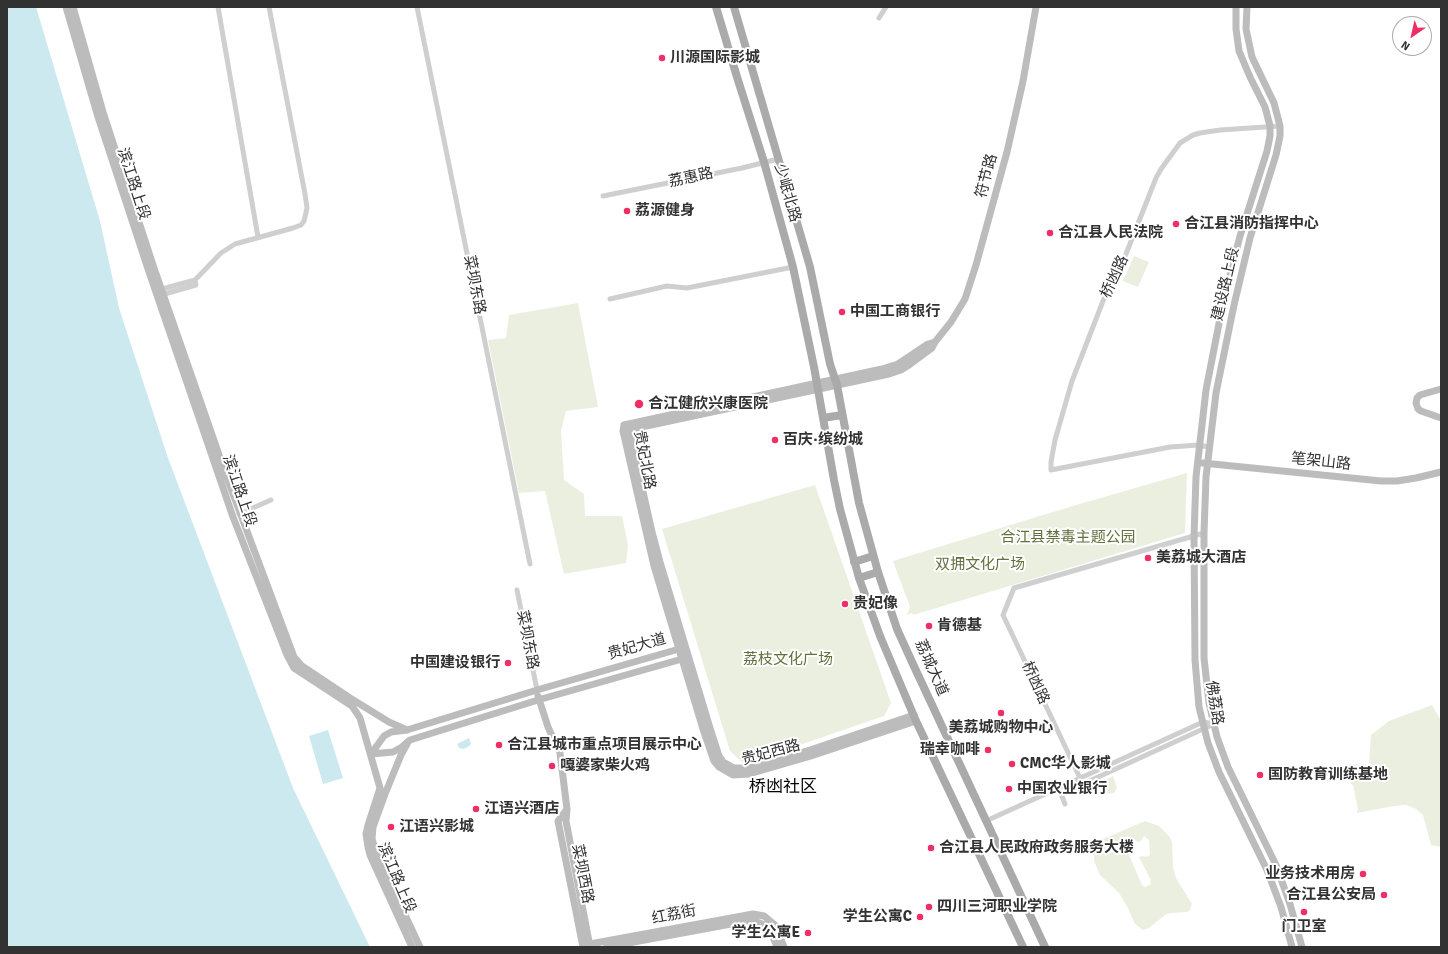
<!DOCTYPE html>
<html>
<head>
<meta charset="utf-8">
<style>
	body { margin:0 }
	#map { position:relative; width:1448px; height:954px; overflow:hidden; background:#fff; font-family:Signika,sans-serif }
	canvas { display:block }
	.frame { position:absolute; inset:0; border:8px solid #323232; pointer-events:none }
	.north { position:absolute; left:1392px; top:16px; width:40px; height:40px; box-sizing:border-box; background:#fff; border:1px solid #adadad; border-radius:50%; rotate:214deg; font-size:11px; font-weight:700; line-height:16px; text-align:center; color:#323232 }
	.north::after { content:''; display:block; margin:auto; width:14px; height:18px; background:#ee2f65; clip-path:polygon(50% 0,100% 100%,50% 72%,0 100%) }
</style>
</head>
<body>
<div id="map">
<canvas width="1448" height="954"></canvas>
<div class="frame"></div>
<div class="north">N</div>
</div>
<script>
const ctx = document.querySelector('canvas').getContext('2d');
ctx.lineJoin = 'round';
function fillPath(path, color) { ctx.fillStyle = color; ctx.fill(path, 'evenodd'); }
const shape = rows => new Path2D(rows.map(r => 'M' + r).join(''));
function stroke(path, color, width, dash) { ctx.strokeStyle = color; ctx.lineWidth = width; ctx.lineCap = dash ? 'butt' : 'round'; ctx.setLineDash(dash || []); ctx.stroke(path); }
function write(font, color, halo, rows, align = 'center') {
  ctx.font = font + ' Signika,"Noto Sans SC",sans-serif'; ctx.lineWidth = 4; ctx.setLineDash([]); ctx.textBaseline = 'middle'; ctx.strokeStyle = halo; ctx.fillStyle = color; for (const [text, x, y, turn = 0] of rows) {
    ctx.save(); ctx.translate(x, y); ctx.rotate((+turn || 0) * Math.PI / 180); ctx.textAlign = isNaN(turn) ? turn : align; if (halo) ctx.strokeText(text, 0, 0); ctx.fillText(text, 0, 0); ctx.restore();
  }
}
const green = shape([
	[1134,256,1149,262,1138,287,1123,281],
	[578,303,598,407,566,411,561,431,564,480,584,494,585,516,622,516,628,545,626,563,564,574,545,491,519,493,488,340,506,338,509,315],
	[1187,473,1185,533,913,615,912,613,907,615,910,607,893,561,1066,508],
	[815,485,891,703,884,716,744,764,730,751,662,529],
	[1432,705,1441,721,1441,847,1431,845,1423,815,1416,809,1406,805,1394,806,1357,813,1357,811,1358,810,1353,785,1351,784,1349,764,1369,765,1371,735,1389,721],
	[1113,776,1117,788,1114,793,1109,794,1105,792,1100,782],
	[1145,821,1159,826,1169,836,1172,842,1173,867,1176,878,1192,904,1190,910,1187,912,1171,913,1165,915,1149,928,1143,930,1135,924,1128,908,1119,893,1100,875,1094,861,1094,855,1097,845,1103,839],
	[1128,836,1138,842,1141,841,1144,836,1149,840,1150,855,1146,857,1142,856,1139,857,1151,880,1150,881,1151,884,1145,887,1142,885,1125,846,1123,847,1122,838]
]);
const water = shape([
	[7,7,36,7,100,221,119,308,168,458,293,788,370,947,7,947],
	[328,730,343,778,323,784,309,736],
	[469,738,471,744,468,747,463,749,459,748,457,744]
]);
const street = shape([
	[218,7,258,237],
	[417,7,530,564],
	[879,18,886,7],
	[603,196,742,168,778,159],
	[160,291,162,289,195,280],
	[161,295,196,285,195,280,221,253,235,244,293,228,301,225,304,221,307,208,305,194,269,7],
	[610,299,667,286,687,288,793,267],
	[1208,447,1199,445,1170,447,1051,470,1051,462,1055,440,1072,381,1103,301,1126,254,1156,178,1161,169,1180,143,1193,135,1200,133,1220,130,1280,126],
	[239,514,271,500],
	[517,590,537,690],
	[1080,778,1003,615,1014,588,1204,533],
	[1065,804,1061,794,1214,724],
	[986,821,1203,722,1214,724]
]);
const secondary = shape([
	[66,7,98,117,148,269,233,517,287,655,294,668,352,706,360,718,380,788,368,825,366,834,368,847,370,855,412,947],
	[73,7,103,112,154,268,226,475,294,657,302,666,350,698,389,722,407,730],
	[1236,7,1236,29,1239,51,1250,77,1265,107,1270,126,1270,136,1267,151,1240,236,1223,303,1206,390,1196,477,1194,536,1195,660,1199,707,1208,743,1219,772,1267,870,1281,907,1292,947],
	[1247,7,1246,29,1252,57,1274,103,1280,126,1280,136,1276,155,1250,238,1234,305,1216,393,1206,477,1204,533,1204,658,1209,703,1217,737,1228,767,1276,865,1290,904,1302,947],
	[1441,389,1420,395,1417,398,1416,403,1418,409,1421,411,1441,418],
	[624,425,623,431,654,566,703,729,714,761,719,767,733,775,749,774,811,756,916,721],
	[624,425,882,369,898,364,928,344,935,342],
	[626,426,629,429,652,532,660,562,710,728,719,756,723,762,734,768,749,768,810,750,914,715],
	[623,431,889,374,901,370,909,365,932,348,935,342,951,322,965,299,976,265,1007,152,1023,81,1036,7],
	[1203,463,1381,481,1397,481,1416,478,1441,472],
	[538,696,548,727,560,753,567,809,566,821,590,947],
	[407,744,401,755,385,794,373,827,372,839,377,855,420,947],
	[371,754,384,736,391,732,407,730,537,690,679,649,683,650],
	[371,754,393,752,402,747,410,740,538,700,682,659,684,655],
	[567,809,558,821,583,947],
	[584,947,590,944,753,914,764,916,776,926,784,947],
	[607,947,747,921,755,921,764,925,770,929,777,947]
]);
const primary = shape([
	[716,7,737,77,764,162,793,267,814,367,834,480,840,509,859,578,880,636,916,721,1023,947],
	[734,7,810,267,830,364,837,385,859,503,878,572,897,629,912,662,1045,947],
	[823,418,842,415],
	[854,562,873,556],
	[859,578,878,572]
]);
const markers = [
	[662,58,4,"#ee2f65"],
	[627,211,4,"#ee2f65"],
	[1176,224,4,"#ee2f65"],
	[1050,233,4,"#ee2f65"],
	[842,312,4,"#ee2f65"],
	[639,404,5,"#ee2f65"],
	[775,440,4,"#ee2f65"],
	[1148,558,4,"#ee2f65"],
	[845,604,4,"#ee2f65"],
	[929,626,4,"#ee2f65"],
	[508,663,4,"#ee2f65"],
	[1001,713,4,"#ee2f65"],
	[499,745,4,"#ee2f65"],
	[988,750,4,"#ee2f65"],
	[1012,764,4,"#ee2f65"],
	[552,766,4,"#ee2f65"],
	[1260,775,4,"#ee2f65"],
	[1009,789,4,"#ee2f65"],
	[476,809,4,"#ee2f65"],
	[391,827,4,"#ee2f65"],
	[931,848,4,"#ee2f65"],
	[1363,874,4,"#ee2f65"],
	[1384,895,4,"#ee2f65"],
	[929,907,4,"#ee2f65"],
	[1304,912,4,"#ee2f65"],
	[920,917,4,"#ee2f65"],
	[808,933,4,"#ee2f65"]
];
const poiNames = [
	["川源国际影城",670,58],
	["荔源健身",635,211],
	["合江县消防指挥中心",1184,224],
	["合江县人民法院",1058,233],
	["中国工商银行",850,312],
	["合江健欣兴康医院",648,404],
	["百庆·缤纷城",783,440],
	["美荔城大酒店",1156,558],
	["贵妃像",853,604],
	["肯德基",937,626],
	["中国建设银行",500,663,"right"],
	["美荔城购物中心",1001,728,"center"],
	["合江县城市重点项目展示中心",507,745],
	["瑞幸咖啡",980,750,"right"],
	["CMC华人影城",1020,764],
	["嘎婆家柴火鸡",560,766],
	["国防教育训练基地",1268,775],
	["中国农业银行",1017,789],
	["江语兴酒店",484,809],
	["江语兴影城",399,827],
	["合江县人民政府政务服务大楼",939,848],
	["业务技术用房",1355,874,"right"],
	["合江县公安局",1376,895,"right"],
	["四川三河职业学院",937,907],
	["学生公寓C",912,917,"right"],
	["门卫室",1304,927,"center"],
	["学生公寓E",800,933,"right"]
];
const streetNames = [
	["符节路",987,176,-75],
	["荔惠路",691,178,-12],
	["滨江路上段",133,184,72],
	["少岷北路",787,193,74],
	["桥凼路",1115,277,-65],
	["建设路上段",1226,284,-77],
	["菜坝东路",474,285,79],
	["贵妃北路",644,460,79],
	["笔架山路",1321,462,6],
	["滨江路上段",239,491,71],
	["菜坝东路",527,640,79],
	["贵妃大道",637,647,-16],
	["荔城大道",931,668,66],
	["桥凼路",1035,683,65],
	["佛荔路",1214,703,81],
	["贵妃西路",771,753,-15],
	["菜坝西路",582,874,79],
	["滨江路上段",396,878,67],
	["红荔街",674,915,-11]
];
const parkNames = [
	["合江县禁毒主题公园",1068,538],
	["双拥文化广场",980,565],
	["荔枝文化广场",788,660]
];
const quarterNames = [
	["桥凼社区",783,788]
];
fillPath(green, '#ebefe0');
fillPath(water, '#cce9ef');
stroke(street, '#cfcfcf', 5);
stroke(secondary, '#bcbcbc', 7);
stroke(primary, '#aaa', 8);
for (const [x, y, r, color] of markers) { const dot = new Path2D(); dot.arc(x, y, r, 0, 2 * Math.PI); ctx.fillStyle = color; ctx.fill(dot); stroke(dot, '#fff', 1.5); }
write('bold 15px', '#323232', '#fff', poiNames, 'left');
write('15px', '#323232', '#fff', streetNames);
write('15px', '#60713c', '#fff', parkNames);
write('17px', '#000', '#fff', quarterNames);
</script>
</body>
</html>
